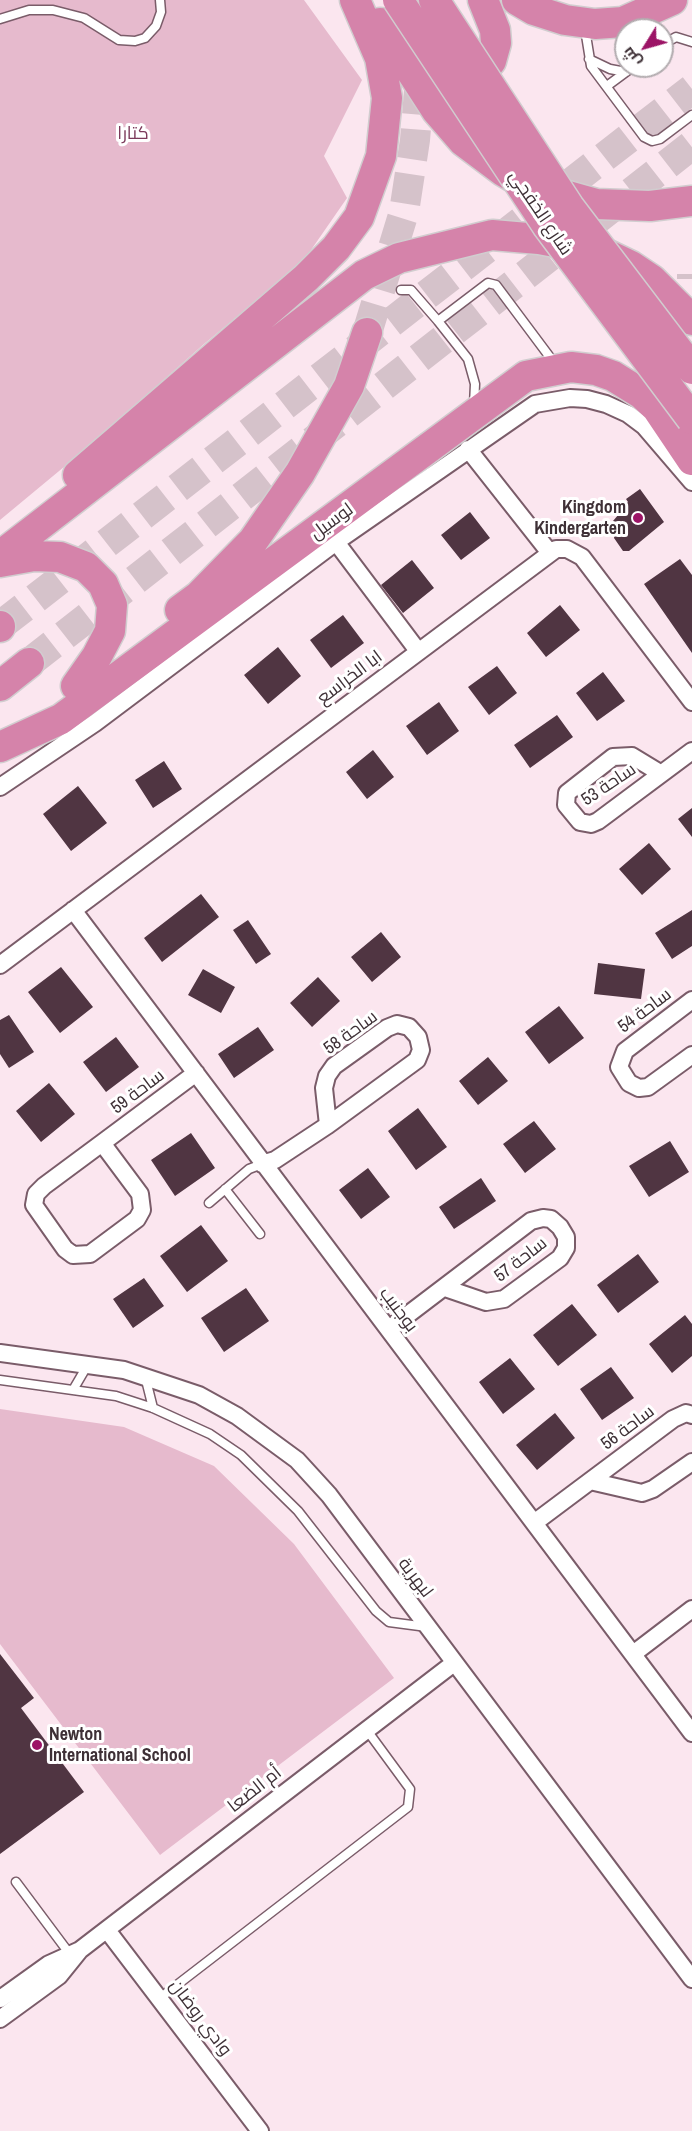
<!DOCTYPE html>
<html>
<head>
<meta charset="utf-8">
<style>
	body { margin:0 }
	#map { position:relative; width:692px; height:2131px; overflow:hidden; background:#fbe6ef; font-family:"Archivo Narrow",Cairo,sans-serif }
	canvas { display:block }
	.north { position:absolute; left:614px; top:18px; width:60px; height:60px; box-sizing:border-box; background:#fff; border:2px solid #b2acaf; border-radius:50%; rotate:233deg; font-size:16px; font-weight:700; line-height:24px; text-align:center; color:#3e3036 }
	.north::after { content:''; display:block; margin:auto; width:21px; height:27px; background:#9c1466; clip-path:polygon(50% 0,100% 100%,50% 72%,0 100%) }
</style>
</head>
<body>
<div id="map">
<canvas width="692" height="2131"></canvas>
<div class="north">ش</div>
</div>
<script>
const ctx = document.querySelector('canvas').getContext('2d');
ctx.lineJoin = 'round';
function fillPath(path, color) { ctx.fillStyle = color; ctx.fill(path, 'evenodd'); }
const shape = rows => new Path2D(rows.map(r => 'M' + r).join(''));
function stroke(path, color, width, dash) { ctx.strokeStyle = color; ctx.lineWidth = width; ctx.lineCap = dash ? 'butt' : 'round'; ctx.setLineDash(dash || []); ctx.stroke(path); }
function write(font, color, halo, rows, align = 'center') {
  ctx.font = font + ' "Archivo Narrow",Cairo,sans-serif'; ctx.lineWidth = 6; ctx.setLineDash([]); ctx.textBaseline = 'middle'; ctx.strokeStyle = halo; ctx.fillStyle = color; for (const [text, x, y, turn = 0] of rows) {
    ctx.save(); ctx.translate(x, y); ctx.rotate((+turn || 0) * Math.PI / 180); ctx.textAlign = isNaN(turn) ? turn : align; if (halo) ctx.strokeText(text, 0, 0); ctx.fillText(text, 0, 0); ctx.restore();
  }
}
const green = shape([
	[0,0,304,0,362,80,324,156,347,198,302,263,204,344,88,447,0,520],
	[0,1409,124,1427,214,1466,294,1544,394,1678,160,1855,0,1644]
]);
const building = shape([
	[640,489,664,522,629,551,623,551,614,538,616,525,613,521,624,508,622,506,628,502,626,499],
	[470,512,490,538,461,560,441,535],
	[680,559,692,575,692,653,644,584],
	[412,560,434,588,403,613,381,585],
	[560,605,580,630,546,657,527,633],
	[343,615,364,643,331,668,310,640],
	[278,647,301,676,268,704,244,675],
	[497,666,517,693,489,715,468,687],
	[603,672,625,701,597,721,576,693],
	[439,702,459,731,427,755,406,726],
	[557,715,573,737,530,768,514,745],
	[373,750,394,777,367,799,346,772],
	[164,761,182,789,153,808,135,780],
	[78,786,107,823,71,851,43,814],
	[692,808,692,837,678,819],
	[649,843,671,869,642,895,619,869],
	[201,894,219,917,162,962,144,938],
	[692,910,692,946,672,959,655,933],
	[248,920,271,954,256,964,233,930],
	[381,932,401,957,372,982,351,957],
	[598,963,645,969,641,999,594,994],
	[61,967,93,1007,60,1033,28,992],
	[203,969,235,987,221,1013,188,995],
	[318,977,340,1001,312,1027,290,1003],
	[559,1006,584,1038,549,1064,525,1032],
	[9,1015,34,1052,9,1068,0,1054,0,1020],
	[258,1027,274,1050,234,1078,218,1054],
	[116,1037,139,1067,106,1092,83,1062],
	[488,1057,508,1081,478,1105,459,1081],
	[49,1083,75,1114,41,1142,16,1111],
	[418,1108,447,1147,416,1170,388,1131],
	[534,1121,556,1149,525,1173,503,1144],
	[191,1133,215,1168,175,1196,151,1160],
	[670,1141,689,1172,649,1197,629,1166],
	[368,1168,390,1197,361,1219,339,1190],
	[481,1178,496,1201,454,1229,439,1207],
	[201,1225,228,1261,187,1292,160,1256],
	[638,1254,659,1282,618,1313,597,1285],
	[144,1278,164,1306,133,1328,113,1299],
	[246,1288,269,1321,224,1352,201,1318],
	[572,1304,597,1335,558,1366,533,1335],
	[685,1315,692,1324,692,1356,672,1373,649,1344],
	[510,1358,535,1389,503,1414,479,1382],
	[611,1367,634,1398,602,1420,580,1389],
	[555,1413,575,1438,537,1470,516,1445],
	[0,1654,34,1698,21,1708,84,1792,0,1854]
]);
const highwayTunnel = shape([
	[692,274,692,279],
	[367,333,404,212,415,140,422,54,419,0],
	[0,626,692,89],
	[29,663,692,145]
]);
const lane = shape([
	[0,19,29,10,53,10,84,18,119,40,135,41,145,38,156,26,161,12,160,0],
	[585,29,591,66,644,137,652,141,660,139,692,115],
	[662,45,676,37,692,42],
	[589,59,610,69,626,72],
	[607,86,634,66],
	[401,290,411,290,438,321],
	[474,405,475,384,468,359,438,321,488,283,496,285,555,364],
	[225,1189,260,1234],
	[209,1203,249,1169,262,1164],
	[145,1376,153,1408],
	[0,1380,116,1396,153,1408,210,1434,241,1455,298,1511,376,1611,389,1622,427,1627],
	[73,1390,87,1366],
	[16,1882,69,1953],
	[160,1998,408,1807,410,1789,366,1729]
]);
const street = shape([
	[468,449,550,553],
	[336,542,418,651],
	[660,773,632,756,613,757,567,793,566,805,580,822,591,824,598,821,692,751],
	[0,787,95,723,336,542,535,404,570,398,587,399,606,404,628,414,644,426,692,482],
	[73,910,692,1733],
	[0,965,556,549,567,549,582,557,692,702],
	[692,1000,625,1051,619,1067,629,1083,639,1088,648,1087,692,1055],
	[102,1143,140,1194,142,1210,137,1219,90,1254,73,1255,65,1249,34,1205,36,1194,44,1186,102,1143,196,1073],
	[262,1164,275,1160,328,1125,417,1060,421,1050,418,1037,409,1027,397,1024,387,1028,334,1066,327,1076,324,1088,328,1125],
	[389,1329,531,1221,543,1218,551,1219,560,1227,566,1237,566,1248,560,1258,504,1299,486,1302,445,1288],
	[0,1353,124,1370,199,1395,237,1416,297,1460,329,1495,692,1979],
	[590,1481,642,1493,653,1489,692,1462],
	[534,1523,673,1419,686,1413,692,1415],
	[633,1654,692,1609],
	[107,1930,260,2131],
	[0,1999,49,1964,80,1950],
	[0,2019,59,1976,80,1950,454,1663]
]);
const highway = shape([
	[517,0,534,10,565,20,595,24,623,22,672,0],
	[380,23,437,111,463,141,503,171,525,184,596,204,650,206,692,201],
	[460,84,483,70,491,61,496,43,495,30,483,0],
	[78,475,306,278,336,248,359,217,381,156,387,98,380,58,355,0],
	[0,556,364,275,399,258,492,235,539,239,582,247,606,254,631,266,652,280,692,320],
	[0,562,34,556,60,557,86,567,103,584,112,605,110,631,97,656,76,686],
	[180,610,199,596,253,541,300,473,349,386,367,333],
	[0,627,0,626],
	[0,686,29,663],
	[0,747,61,719,526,376,571,367,596,370,613,376,642,394,657,408,692,460]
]);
const highwayBridge = shape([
	[398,0,547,225,692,419],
	[434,0,569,207,692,369]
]);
const markers = [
	[638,518,6,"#9c1466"],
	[37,1745,6,"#9c1466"]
];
const parkNames = [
	["كتارا",133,134]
];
const streetNames = [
	["شارع الخفجي",540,213,56],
	["لوسيل",332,522,-36],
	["ابا الخراسع",350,678,-37],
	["ساحة 53",609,785,-34],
	["ساحة 54",645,1011,-37],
	["ساحة 58",351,1033,-36],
	["ساحة 59",138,1092,-37],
	["ساحة 57",521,1260,-38],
	["بوجنيب",398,1310,53],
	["ساحة 56",628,1428,-37],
	["لبهرية",415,1578,53],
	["أم الضعا",255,1790,-38],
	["وادي روضان",200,2018,53]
];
const poiNames = [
	["Kingdom",626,508],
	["Kindergarten",626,529],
	["Newton",49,1735,"left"],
	["International School",49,1756,"left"]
];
fillPath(green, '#e6bacd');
fillPath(building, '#503542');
stroke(highwayTunnel, '#d5c2ca', 30, [30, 15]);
stroke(lane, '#7a5c69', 11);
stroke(street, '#7a5c69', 20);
stroke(highway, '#d1cdcf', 33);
stroke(lane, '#fff', 8);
stroke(street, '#fff', 16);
stroke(highway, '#d583aa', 30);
stroke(highwayBridge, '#d1cdcf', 33, []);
stroke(highwayBridge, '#d583aa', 30);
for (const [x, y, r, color] of markers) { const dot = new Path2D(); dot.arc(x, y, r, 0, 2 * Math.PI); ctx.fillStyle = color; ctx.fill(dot); stroke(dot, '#fff', 2); }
write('18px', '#7c3a5b', '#fff', parkNames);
write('18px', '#3e3036', '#fff', streetNames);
write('bold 18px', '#3e3036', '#fff', poiNames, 'right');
</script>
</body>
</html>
